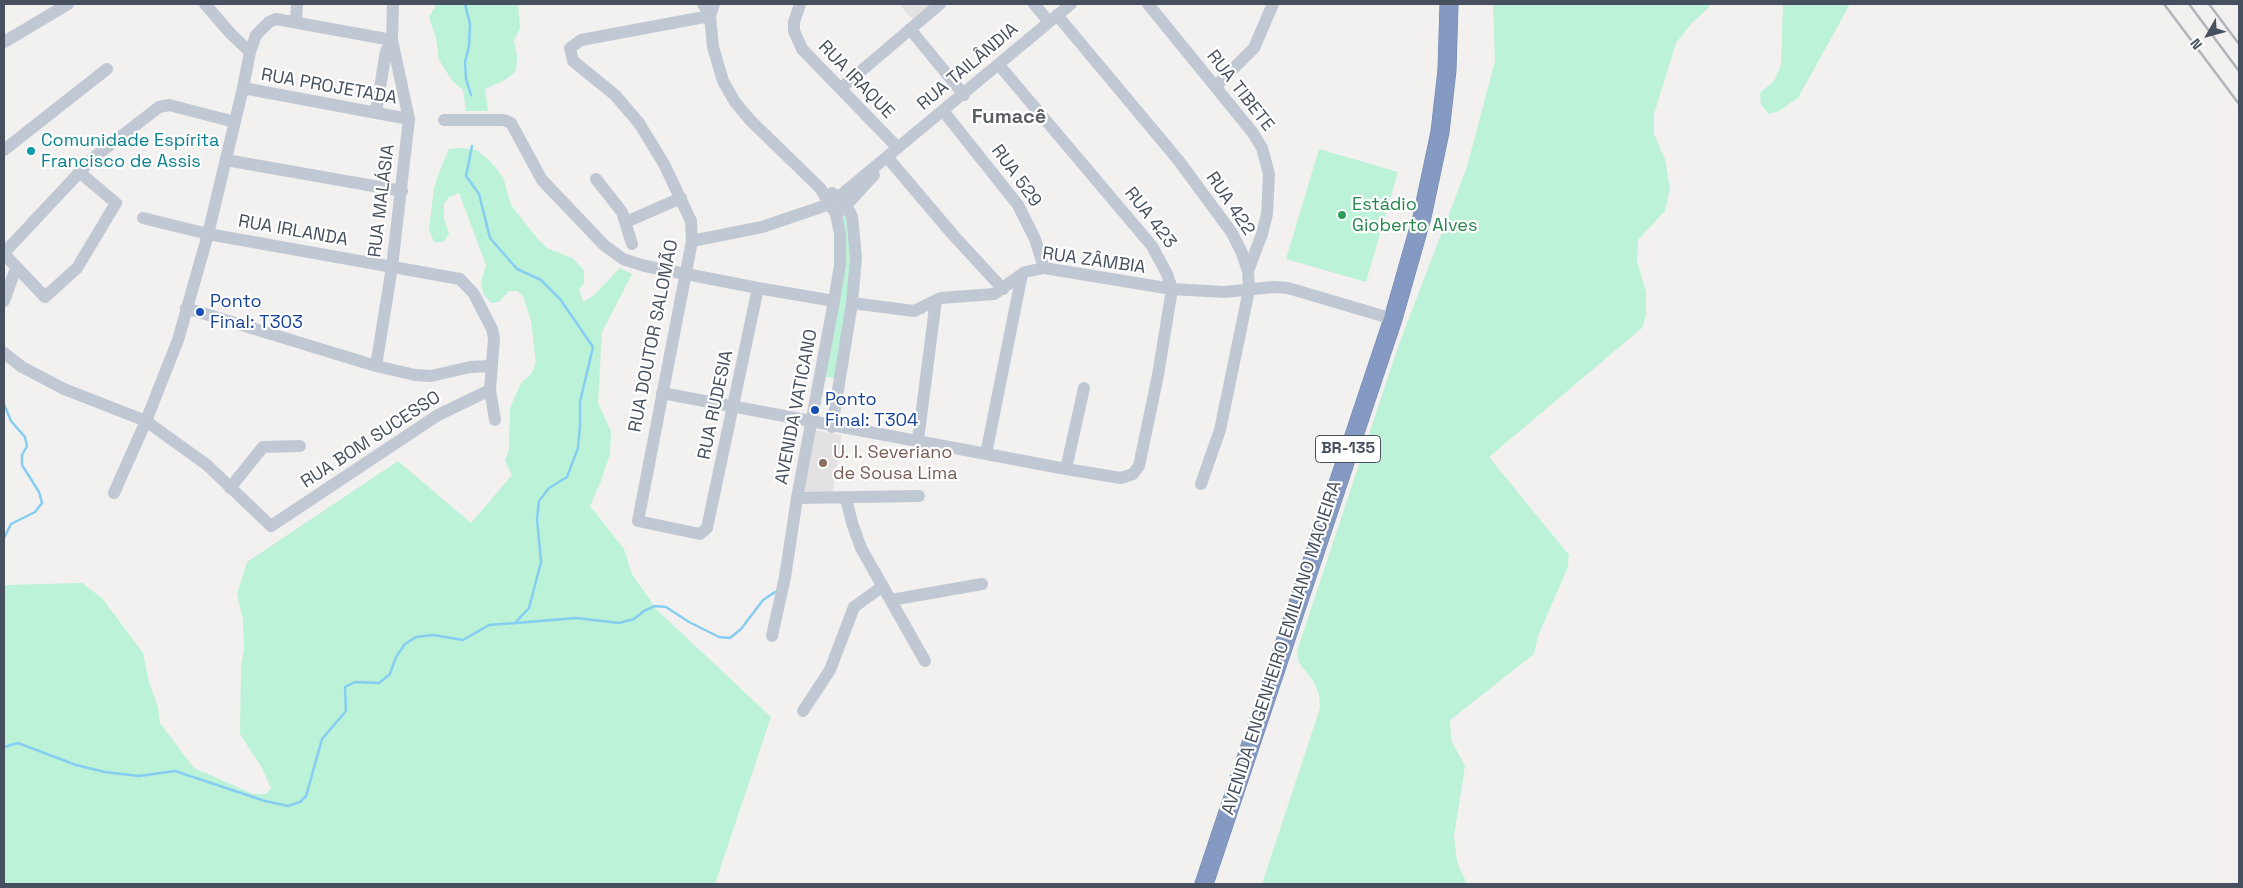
<!DOCTYPE html>
<html>
<head>
<meta charset="utf-8">
<style>
	body { margin:0 }
	#map { position:relative; width:2243px; height:888px; overflow:hidden; background:#f3f0f0; font-family:"Space Grotesk",sans-serif }
	canvas { display:block }
	.frame { position:absolute; inset:0; border:5px solid #46505f; pointer-events:none }
	.north { position:absolute; left:2183px; top:10px; width:50px; height:50px; -webkit-text-stroke:4px #fff; paint-order:stroke; rotate:232deg; font-size:14px; font-weight:700; line-height:20px; text-align:center; color:#46505f }
	.north::after { content:''; display:block; margin:auto; width:18px; height:22px; background:#46505f; clip-path:polygon(50% 0,100% 100%,50% 72%,0 100%) }
</style>
</head>
<body>
<div id="map">
<canvas width="2243" height="888"></canvas>
<div class="frame"></div>
<div class="north">N</div>
</div>
<script>
const ctx = document.querySelector('canvas').getContext('2d');
ctx.lineJoin = 'round';
function fillPath(path, color) { ctx.fillStyle = color; ctx.fill(path, 'evenodd'); }
const shape = rows => new Path2D(rows.map(r => 'M' + r).join(''));
function stroke(path, color, width, dash) { ctx.strokeStyle = color; ctx.lineWidth = width; ctx.lineCap = dash ? 'butt' : 'round'; ctx.setLineDash(dash || []); ctx.stroke(path); }
function write(font, color, halo, rows, align = 'center') {
  ctx.font = font + ' "Space Grotesk",sans-serif'; ctx.lineWidth = 4.5; ctx.setLineDash([]); ctx.textBaseline = 'middle'; ctx.strokeStyle = halo; ctx.fillStyle = color; for (const [text, x, y, turn = 0] of rows) {
    ctx.save(); ctx.translate(x, y); ctx.rotate((+turn || 0) * Math.PI / 180); ctx.textAlign = isNaN(turn) ? turn : align; if (halo) ctx.strokeText(text, 0, 0); ctx.fillText(text, 0, 0); ctx.restore();
  }
}
const education = shape([
	[899,4,933,4,913,20],
	[814,430,842,435,832,495,802,491]
]);
const green = shape([
	[437,4,518,4,520,28,514,41,517,56,516,71,505,80,485,89,488,111,466,111,463,90,453,82,439,60,436,38,429,17],
	[1493,4,1712,4,1691,24,1676,43,1654,114,1654,134,1665,159,1670,189,1665,211,1638,240,1637,261,1646,292,1646,315,1642,328,1489,457,1569,555,1568,567,1538,636,1534,654,1450,720,1451,740,1465,766,1454,836,1457,862,1467,884,1262,884,1320,708,1319,694,1314,682,1299,663,1297,651,1399,344,1467,167,1495,61],
	[1783,4,1850,4,1798,98,1779,111,1769,114,1761,105,1760,93,1774,81,1781,65],
	[460,148,477,150,490,161,503,177,511,205,537,238,547,248,572,258,584,270,584,283,579,289,583,302,593,296,620,268,632,274,602,332,598,403,611,431,610,454,601,481,590,506,624,549,632,574,657,610,771,717,715,884,4,884,4,585,82,583,102,598,143,653,149,682,158,707,160,723,194,768,253,794,266,794,271,788,262,768,240,734,241,667,244,649,243,620,237,594,247,562,398,461,471,523,512,475,505,461,509,449,510,408,521,383,531,374,536,362,531,321,523,296,517,291,509,291,499,302,491,303,483,293,481,282,486,265,459,193,449,197,444,204,444,219,449,233,444,242,434,242,429,230,434,188,440,170,449,149],
	[1319,149,1398,172,1366,282,1286,259],
	[846,215,852,260,837,378,826,377,842,217]
]);
const stream = shape([
	[465,4,470,24,469,46,465,62,466,79,471,95],
	[4,404,11,421,25,437,27,446,22,455,22,465,39,492,42,503,35,512,11,524,4,538],
	[516,623,576,618,619,623,634,619,644,611,655,606,666,607,689,622,719,637,730,638,741,629,763,600,775,592],
	[4,747,18,743,76,765,105,772,139,776,175,771,265,801,288,806,300,802,306,796,322,739,346,711,345,687,355,682,379,683,390,674,396,657,405,644,416,637,433,635,463,640,489,625,515,623,529,608,541,562,537,519,539,501,549,488,567,477,578,448,580,425,580,402,593,347,560,299,541,280,517,269,490,238,479,194,466,176,472,146]
]);
const minor = shape([
	[205,4,231,34,250,52],
	[703,4,710,16,581,40,570,48,573,61,615,95,639,123,664,164,691,221,692,241,638,521,700,534,707,528,758,288],
	[714,4,710,16,713,47,723,81,735,102,750,120,820,188,836,214,840,234,840,265,834,301,797,498,785,577,772,636],
	[800,4,794,22,794,31,802,49,898,148],
	[1034,4,1049,22],
	[1148,4,1253,133,1262,148,1269,174,1267,214,1262,234,1248,271],
	[1057,15,1179,161,1232,233,1242,253,1248,271,1249,290,1220,430,1201,484],
	[296,22,297,4],
	[910,29,964,95],
	[4,42,68,4],
	[1216,86,1254,48,1273,4],
	[243,88,409,119],
	[841,88,940,4],
	[376,112,386,51,392,40],
	[944,112,1018,205,1035,239,1044,268],
	[444,120,504,120,511,123,542,180,604,245,623,259,645,266,758,288,834,301],
	[4,150,107,69],
	[887,157,954,236,1003,289],
	[226,160,402,191],
	[596,179,622,212,632,244],
	[832,193,842,199,852,216,856,258,852,303,832,427],
	[842,210,874,175],
	[143,218,208,234,460,279,474,294,492,329,494,338,490,390,495,420],
	[626,222,681,198],
	[692,241,762,227,830,204,1071,4],
	[4,253,93,158,159,107,169,105,235,122],
	[4,254,45,297,77,268,116,203,79,172],
	[4,301,16,268],
	[852,303,914,311,941,298,994,294,1025,272,1044,268,1172,289,1224,292,1273,287,1288,288,1393,319],
	[186,308,376,366,415,375,431,376,470,367,491,366],
	[4,353,22,367,64,389,146,421,207,465,271,526,438,415,490,390],
	[376,366,392,267,409,119,392,40,393,4],
	[662,393,1066,469,1121,478,1133,474,1139,466,1158,375,1172,289,1167,274,1152,246,999,65],
	[918,440,936,300],
	[986,454,1022,274],
	[1066,469,1084,388],
	[230,488,263,447,300,446],
	[114,493,146,421,178,340,208,234,243,88,250,52,256,35,269,22,276,19,392,40],
	[797,498,919,496],
	[846,498,852,523,861,548,925,661],
	[891,600,982,584],
	[803,711,830,670,854,607,883,586]
]);
const highway = shape([
	[1204,884,1393,319,1422,217,1440,132,1447,70,1449,4]
]);
const rail = shape([
	[2164,4,2239,104],
	[2189,4,2239,71],
	[2209,4,2239,44]
]);
const markers = [
	[31,151,5,"#0f9aa8"],
	[1342,215,5,"#2e9e5b"],
	[200,312,5,"#1a4fb4"],
	[815,410,5,"#1a4fb4"],
	[823,463,5,"#8d6e63"]
];
const shields = [
	[1348,449,65]
];
const shieldNames = [
	["BR-135",1348,449]
];
const streetNames = [
	["RUA TAILÂNDIA",968,67,-40],
	["RUA IRAQUE",856,80,46],
	["RUA PROJETADA",329,87,10],
	["RUA TIBETE",1240,91,52],
	["RUA 529",1016,176,54],
	["RUA MALÁSIA",382,201,-83],
	["RUA 422",1230,204,56],
	["RUA 423",1150,218,52],
	["RUA IRLANDA",293,231,10],
	["RUA ZÂMBIA",1094,261,8],
	["RUA DOUTOR SALOMÃO",654,336,-79],
	["RUA RUDESIA",716,405,-78],
	["AVENIDA VATICANO",797,407,-79],
	["RUA BOM SUCESSO",371,440,-33],
	["AVENIDA ENGENHEIRO EMILIANO MACIEIRA",1282,648,-72]
];
const cultureNames = [
	["Comunidade Espírita",41,141],
	["Francisco de Assis",41,162]
];
const leisureNames = [
	["Estádio",1352,205],
	["Gioberto Alves",1352,226]
];
const transitNames = [
	["Ponto",210,302],
	["Final: T303",210,323],
	["Ponto",825,400],
	["Final: T304",825,421]
];
const educationNames = [
	["U. I. Severiano",833,453],
	["de Sousa Lima",833,474]
];
const quarterNames = [
	["Fumacê",1009,118]
];
fillPath(education, '#e4e1e2');
fillPath(green, '#bcf2d8');
stroke(stream, '#86cdf2', 2.5);
stroke(highway, '#6f85ae', 19);
stroke(minor, '#c0c8d3', 12);
stroke(highway, '#849ac2', 18);
stroke(rail, '#b2b4bb', 2.5);
for (const [x, y, r, color] of markers) { const dot = new Path2D(); dot.arc(x, y, r, 0, 2 * Math.PI); ctx.fillStyle = color; ctx.fill(dot); stroke(dot, '#fff', 2); }
for (const [x, y, w] of shields) { const box = new Path2D(); box.roundRect(x - w / 2, y - 13.5, w, 27, 4); ctx.fillStyle = '#fff'; ctx.fill(box); stroke(box, '#46505f', 1); }
write('bold 16px', '#46505f', null, shieldNames);
write('18px', '#46505f', '#fff', streetNames);
write('18px', '#0d838f', '#fff', cultureNames, 'left');
write('18px', '#27864d', '#fff', leisureNames, 'left');
write('18px', '#164399', '#fff', transitNames, 'left');
write('18px', '#785e54', '#fff', educationNames, 'left');
write('bold 20px', '#5c5f65', '#fff', quarterNames);
</script>
</body>
</html>
